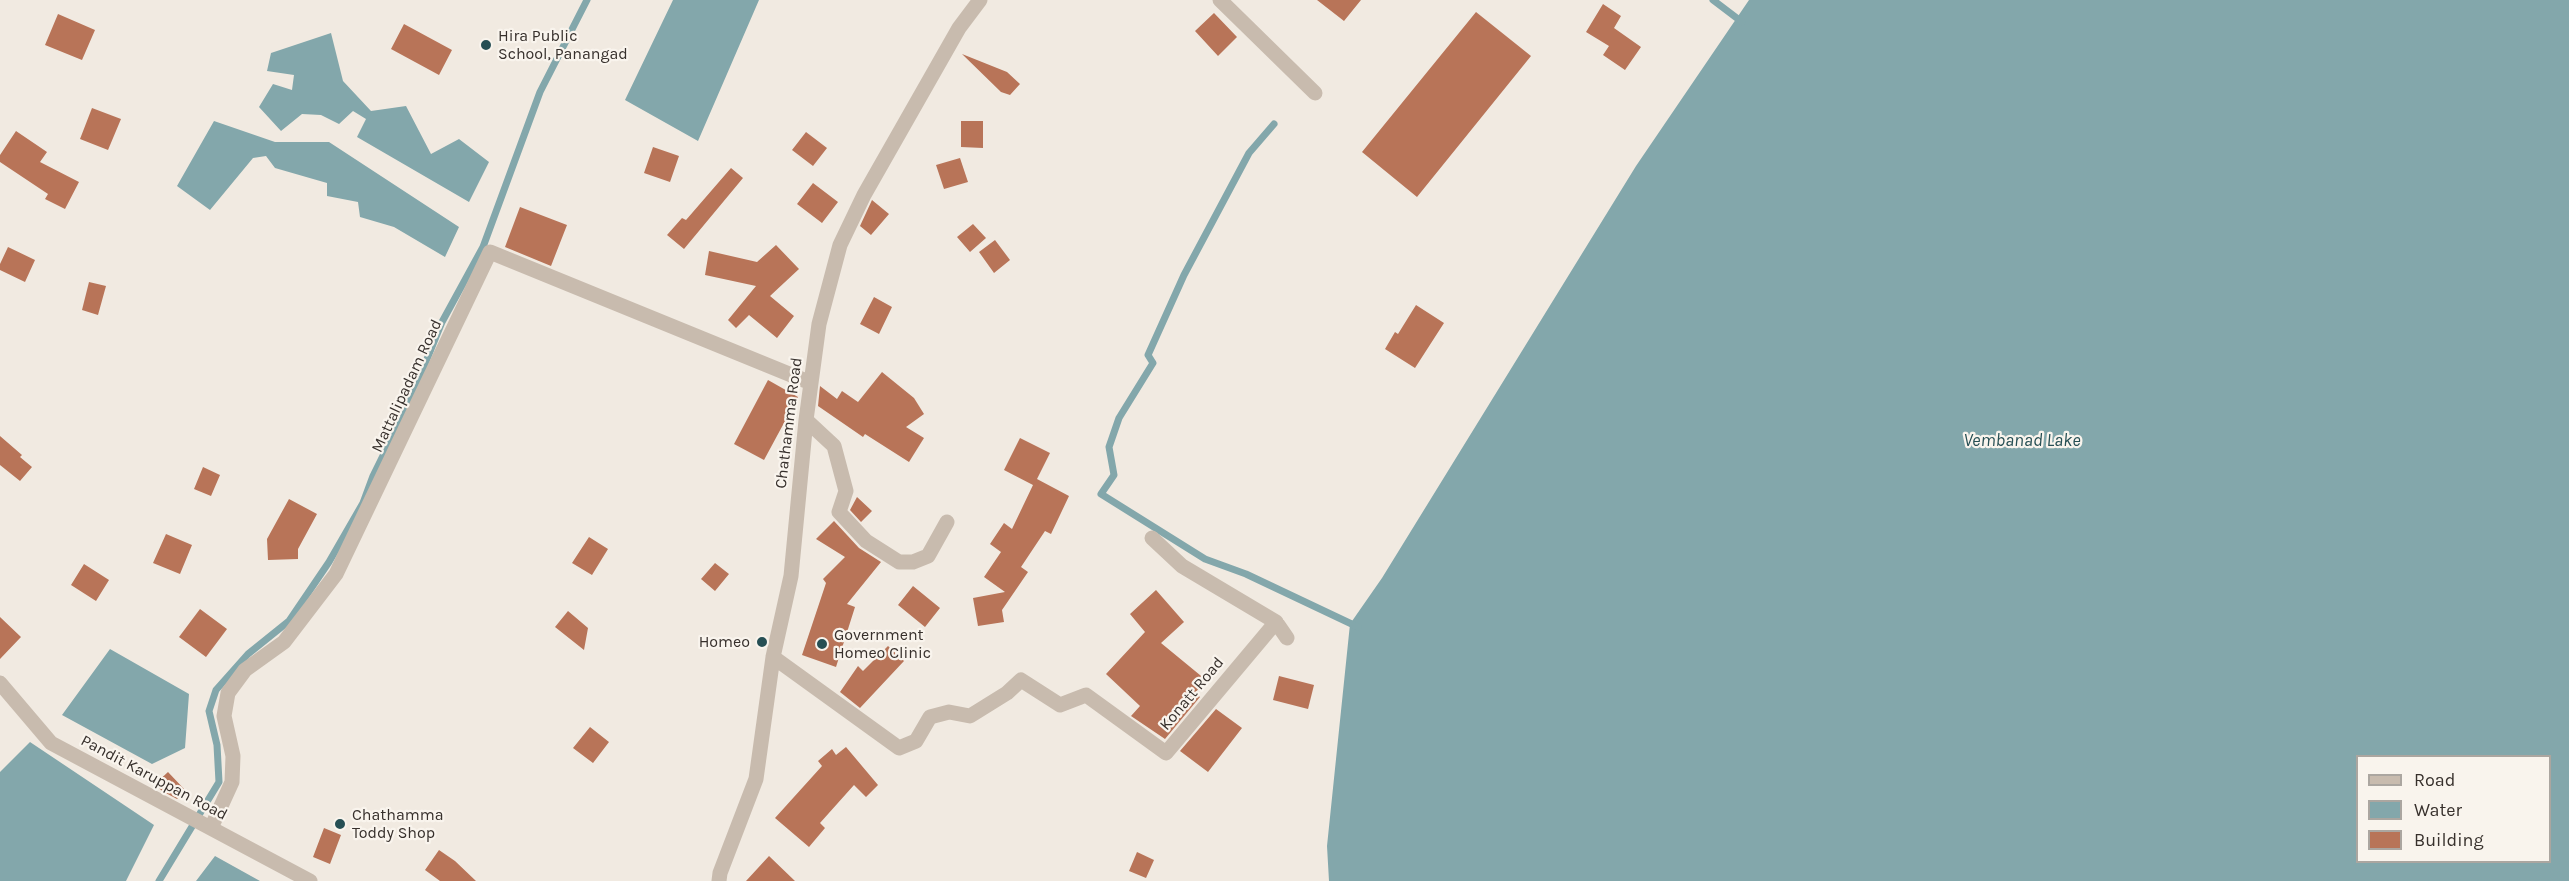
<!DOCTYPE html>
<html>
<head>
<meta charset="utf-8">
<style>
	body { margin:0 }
	#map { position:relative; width:2569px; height:881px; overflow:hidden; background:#f1eae1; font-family:Karla,sans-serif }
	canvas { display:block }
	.legend { position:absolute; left:2356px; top:755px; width:195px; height:108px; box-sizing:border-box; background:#f9f4ed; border:2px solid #aba6a0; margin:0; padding:8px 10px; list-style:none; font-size:18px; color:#37302c }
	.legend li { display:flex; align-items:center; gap:12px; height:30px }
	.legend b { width:30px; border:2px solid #aba6a0 }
</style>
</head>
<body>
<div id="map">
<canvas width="2569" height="881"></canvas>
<ul class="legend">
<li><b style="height:8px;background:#c8bbae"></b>Road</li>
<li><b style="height:16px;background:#83a7ab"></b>Water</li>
<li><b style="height:16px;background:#b87458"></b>Building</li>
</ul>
</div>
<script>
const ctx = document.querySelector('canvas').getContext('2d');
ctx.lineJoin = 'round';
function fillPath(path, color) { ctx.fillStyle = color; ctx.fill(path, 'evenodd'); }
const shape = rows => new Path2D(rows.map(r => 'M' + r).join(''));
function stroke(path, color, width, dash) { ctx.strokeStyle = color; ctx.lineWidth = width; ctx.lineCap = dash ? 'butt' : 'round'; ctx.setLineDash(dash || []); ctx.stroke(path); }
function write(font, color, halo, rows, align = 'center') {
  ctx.font = font + ' Karla,sans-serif'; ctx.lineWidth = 4.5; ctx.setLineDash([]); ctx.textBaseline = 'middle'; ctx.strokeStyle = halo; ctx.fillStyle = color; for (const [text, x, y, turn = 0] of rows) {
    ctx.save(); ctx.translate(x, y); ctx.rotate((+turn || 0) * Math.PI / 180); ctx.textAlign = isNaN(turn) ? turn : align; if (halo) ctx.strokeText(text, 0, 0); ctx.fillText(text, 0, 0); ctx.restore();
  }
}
const water = shape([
	[673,0,759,0,698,141,625,100],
	[1749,0,2569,0,2569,881,1329,881,1327,846,1350,624,1382,578,1636,166],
	[2358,756,2550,756,2550,862,2358,862],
	[331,33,343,81,371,111,406,106,431,154,459,139,489,162,469,202,357,137,366,119,353,111,339,124,321,115,302,114,281,131,259,107,273,84,292,90,294,75,267,71,271,53],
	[214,121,275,142,329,142,459,227,445,257,394,227,360,217,358,202,327,196,327,183,275,168,266,156,253,158,210,210,177,186],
	[110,649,189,694,185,748,152,764,62,715],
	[30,742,154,825,126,881,0,881,0,772],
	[215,856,260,881,196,881]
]);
const stream = shape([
	[1713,0,1742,22],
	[1274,124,1249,153,1184,275,1148,355,1153,363,1119,418,1109,447,1114,475,1101,494,1205,559,1246,574,1358,627],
	[159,881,219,782,217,745,209,711,216,690,248,654,289,621,329,562,363,503,373,476,410,401,442,322,483,247,540,92,587,0]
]);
const building = shape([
	[1317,0,1361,0,1344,21],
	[1603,4,1621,16,1614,28,1641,47,1625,70,1603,55,1609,46,1586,32],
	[1476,12,1531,56,1417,197,1362,152],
	[1214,13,1237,37,1218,56,1195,31],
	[58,14,95,30,82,60,45,45],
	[404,24,452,50,439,75,391,49],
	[962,54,1007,72,1020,84,1010,95,1001,92],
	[92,108,121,119,108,150,80,139],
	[961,121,983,121,983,148,961,147],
	[16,131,47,152,40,162,79,182,65,209,45,199,48,194,0,162,0,155],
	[806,132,827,148,813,166,792,150],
	[653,147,679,156,670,182,644,173],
	[960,158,968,182,944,189,936,165],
	[731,168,743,178,684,249,667,235,682,218,686,220],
	[813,183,838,202,822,223,797,204],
	[872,200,889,214,871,235,860,226],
	[520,207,567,225,551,266,505,247],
	[973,224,986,238,970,252,957,237],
	[995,240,1010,260,994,273,979,252],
	[776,245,799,269,770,296,794,316,777,338,749,315,736,328,728,320,756,286,705,275,709,251,757,262],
	[8,247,35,260,25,282,0,270,0,264],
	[89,282,106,286,98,315,82,310],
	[874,297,892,307,879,334,860,324],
	[1416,305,1444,323,1415,368,1385,349,1395,332,1398,334],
	[882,372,914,398,924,414,906,427,924,438,909,462,865,434,863,437,818,406,820,386,837,399,842,391,858,402],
	[768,380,798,397,764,460,734,444],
	[0,436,22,455,20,457,32,467,20,481,0,465],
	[1020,438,1050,453,1037,479,1069,496,1051,534,1045,531,1021,567,1028,572,1002,610,1004,622,978,626,973,598,1005,592,984,577,1001,552,990,544,1004,523,1012,529,1033,485,1004,470],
	[203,467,220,475,211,496,194,489],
	[857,497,872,511,861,522,850,510],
	[289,499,317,514,298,549,298,559,268,560,267,539],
	[834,521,859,548,881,562,847,604,855,607,836,667,802,655,826,583,823,579,845,557,816,539],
	[166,534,192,545,180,574,153,563],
	[589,537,608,549,592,575,572,563],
	[715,563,729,574,715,591,701,579],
	[84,564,109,580,96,601,71,585],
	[913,586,940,608,925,627,898,605],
	[1156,590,1184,622,1161,643,1206,680,1195,693,1200,697,1165,739,1131,716,1140,706,1106,674,1145,632,1130,614],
	[200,609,227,629,206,657,179,637],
	[568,611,588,628,584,650,555,627],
	[0,617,21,637,0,659],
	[888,646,904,661,860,708,840,692,858,666,863,671],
	[1279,676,1314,685,1308,709,1273,700],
	[1216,709,1242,728,1208,772,1180,751],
	[590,727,609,742,593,763,573,748],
	[846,747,878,785,866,797,854,785,820,823,825,828,809,847,775,818,822,766,818,761,832,749,836,755],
	[168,772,186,791,177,799,162,791,155,784],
	[324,828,341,835,330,864,313,857],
	[439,850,455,861,476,881,440,881,425,870],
	[1137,852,1154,860,1146,878,1129,871],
	[769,856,795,881,746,881]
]);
const minor = shape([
	[1220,0,1315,93],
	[806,420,834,446,846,491,839,512,866,541,899,562,913,562,928,556,947,522],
	[1152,538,1182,566,1276,622,1287,638],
	[773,657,899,748,916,741,930,717,949,712,970,716,1007,693,1021,680,1060,705,1086,695,1166,753,1276,622],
	[0,683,51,743,310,881],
	[211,828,232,782,233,756,224,716,228,693,245,670,284,642,336,574,490,252,811,383],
	[719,881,720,873,756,779,773,657,791,576,806,420,819,324,840,245,864,195,959,28,980,0]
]);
const markers = [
	[486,45,6,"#264f54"],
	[762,642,6,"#264f54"],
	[822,644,6,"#264f54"],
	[340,824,6,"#264f54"]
];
const poiNames = [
	["Hira Public",498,36],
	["School, Panangad",498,54],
	["Government",834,635],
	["Homeo Clinic",834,653],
	["Homeo",750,642,"right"],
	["Chathamma",352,815],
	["Toddy Shop",352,833]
];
const streetNames = [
	["Mattalipadam Road",407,386,-65],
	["Chathamma Road",789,423,-83],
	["Konatt Road",1192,694,-50],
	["Pandit Karuppan Road",154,778,28]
];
const waterNames = [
	["Vembanad Lake",2022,441]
];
fillPath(water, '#83a7ab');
stroke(stream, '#83a7ab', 7);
fillPath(building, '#b87458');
stroke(minor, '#c8bbae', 15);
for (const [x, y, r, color] of markers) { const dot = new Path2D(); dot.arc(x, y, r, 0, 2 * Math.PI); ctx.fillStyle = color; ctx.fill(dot); stroke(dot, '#f9f4ed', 2); }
write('16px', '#37302c', '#f9f4ed', poiNames, 'left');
write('16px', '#37302c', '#f9f4ed', streetNames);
write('italic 18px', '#264f54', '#f9f4ed', waterNames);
</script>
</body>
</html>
